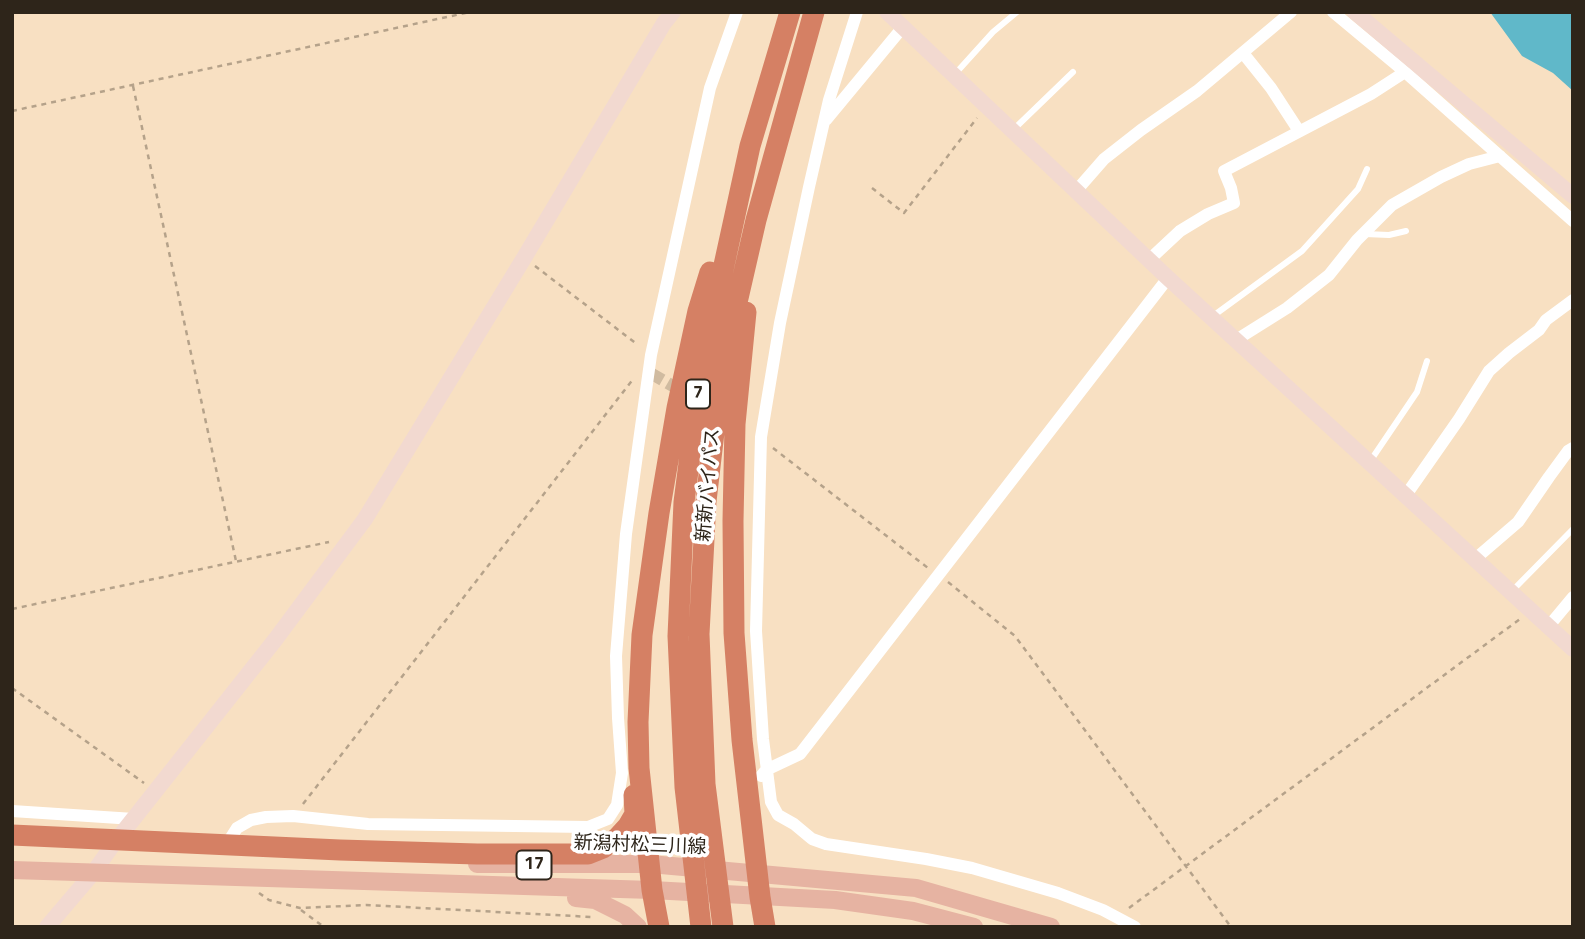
<!DOCTYPE html>
<html>
<head>
<meta charset="utf-8">
<style>
	body { margin:0 }
	#map { position:relative; width:1585px; height:939px; overflow:hidden; background:#f8e0c2; font-family:"Titillium Web",sans-serif }
	canvas { display:block }
	.frame { position:absolute; inset:0; border:14px solid #2e251a; pointer-events:none }
</style>
</head>
<body>
<div id="map">
<canvas width="1585" height="939"></canvas>
<div class="frame"></div>
</div>
<script>
const ctx = document.querySelector('canvas').getContext('2d');
ctx.lineJoin = 'round';
function fillPath(path, color) { ctx.fillStyle = color; ctx.fill(path, 'evenodd'); }
const shape = rows => new Path2D(rows.map(r => 'M' + r).join(''));
function stroke(path, color, width, dash) { ctx.strokeStyle = color; ctx.lineWidth = width; ctx.lineCap = dash ? 'butt' : 'round'; ctx.setLineDash(dash || []); ctx.stroke(path); }
function write(font, color, halo, rows, align = 'center') {
  ctx.font = font + ' "Titillium Web","Noto Sans JP",sans-serif'; ctx.lineWidth = 7; ctx.setLineDash([]); ctx.textBaseline = 'middle'; ctx.strokeStyle = halo; ctx.fillStyle = color; for (const [text, x, y, turn = 0] of rows) {
    ctx.save(); ctx.translate(x, y); ctx.rotate((+turn || 0) * Math.PI / 180); ctx.textAlign = isNaN(turn) ? turn : align; if (halo) ctx.strokeText(text, 0, 0); ctx.fillText(text, 0, 0); ctx.restore();
  }
}
const water = shape([
	[1490,12,1573,12,1573,91,1553,73,1522,56]
]);
const streetTunnel = shape([
	[652,374,685,393]
]);
const path = shape([
	[133,86,236,561],
	[12,111,470,12],
	[872,188,904,213,977,118],
	[535,266,638,345],
	[773,448,928,568],
	[948,582,1015,636,1231,927],
	[12,609,329,542],
	[12,688,144,783],
	[303,804,634,378],
	[259,893,269,900,300,908,366,905,592,917],
	[1129,908,1520,619],
	[301,910,324,927]
]);
const lane = shape([
	[955,74,993,32,1017,12],
	[1014,129,1073,72],
	[1365,234,1389,235,1406,231],
	[1213,316,1302,251,1358,189,1367,169],
	[1371,460,1417,392,1427,361],
	[1512,591,1573,529]
]);
const street = shape([
	[857,12,829,100,809,187,780,323,761,437,756,631,763,739,771,802,778,815,794,824,812,839,826,844,926,859,972,868,1058,893,1103,910,1135,927],
	[1333,12,1405,72,1573,221],
	[1243,53,1271,88,1299,131],
	[826,120,903,27],
	[1076,191,1104,159,1141,130,1197,91,1291,12],
	[1150,259,1180,231,1208,214,1234,203,1231,188,1224,171,1371,94,1405,72],
	[1236,340,1287,308,1329,275,1357,240,1392,205,1441,177,1469,164,1500,156],
	[1406,495,1459,419,1489,371,1509,353,1539,330,1546,320,1573,300],
	[1475,559,1518,522,1549,477,1568,451,1573,448],
	[1548,627,1573,597],
	[761,776,766,770,800,754,1168,278],
	[12,811,134,819],
	[225,847,237,828,251,820,266,817,293,816,368,824,588,827,608,819,617,805,622,773,618,718,616,656,626,534,651,355,710,88,737,12]
]);
const secondary = shape([
	[887,12,1168,278,1573,649],
	[1355,12,1573,196],
	[47,927,93,873,112,846,275,640,365,519,524,258,664,23,673,12]
]);
const primary = shape([
	[477,864,650,864,916,888,1051,927],
	[12,870,652,890,835,900,913,911,974,927],
	[576,898,595,900,625,915,638,927]
]);
const highway = shape([
	[746,312,735,424,733,521,734,633,742,740,760,897,765,927],
	[12,835,340,850,477,854,588,854,603,848,617,838,628,826,635,814,634,795],
	[659,927,652,890,639,768,638,722,642,635,659,513,677,408,698,311,710,272],
	[701,927,685,787,678,636,684,502,701,370,735,215,750,146,790,12],
	[723,927,705,784,699,634,706,501,721,372,756,220,814,12]
]);
const shields = [
	[698,394,24],
	[534,865,35]
];
const shieldNames = [
	["7",698,394],
	["17",534,865]
];
const streetNames = [
	["新新バイパス",709,485,-85],
	["新潟村松三川線",640,846,2]
];
fillPath(water, '#60b8c9');
stroke(streetTunnel, '#d0bba0', 12, [12, 6]);
stroke(path, '#b5a28a', 2.5, [5, 5]);
stroke(lane, '#fff', 6);
stroke(street, '#fff', 12);
stroke(secondary, '#f2d9d0', 16);
stroke(primary, '#e6b3a2', 18);
stroke(highway, '#d58064', 21);
for (const [x, y, w] of shields) { const box = new Path2D(); box.roundRect(x - w / 2, y - 14.5, w, 29, 5); ctx.fillStyle = '#fff'; ctx.fill(box); stroke(box, '#2e251a', 2); }
write('bold 18px', '#2e251a', null, shieldNames);
write('19px', '#2e251a', '#fff', streetNames);
</script>
</body>
</html>
